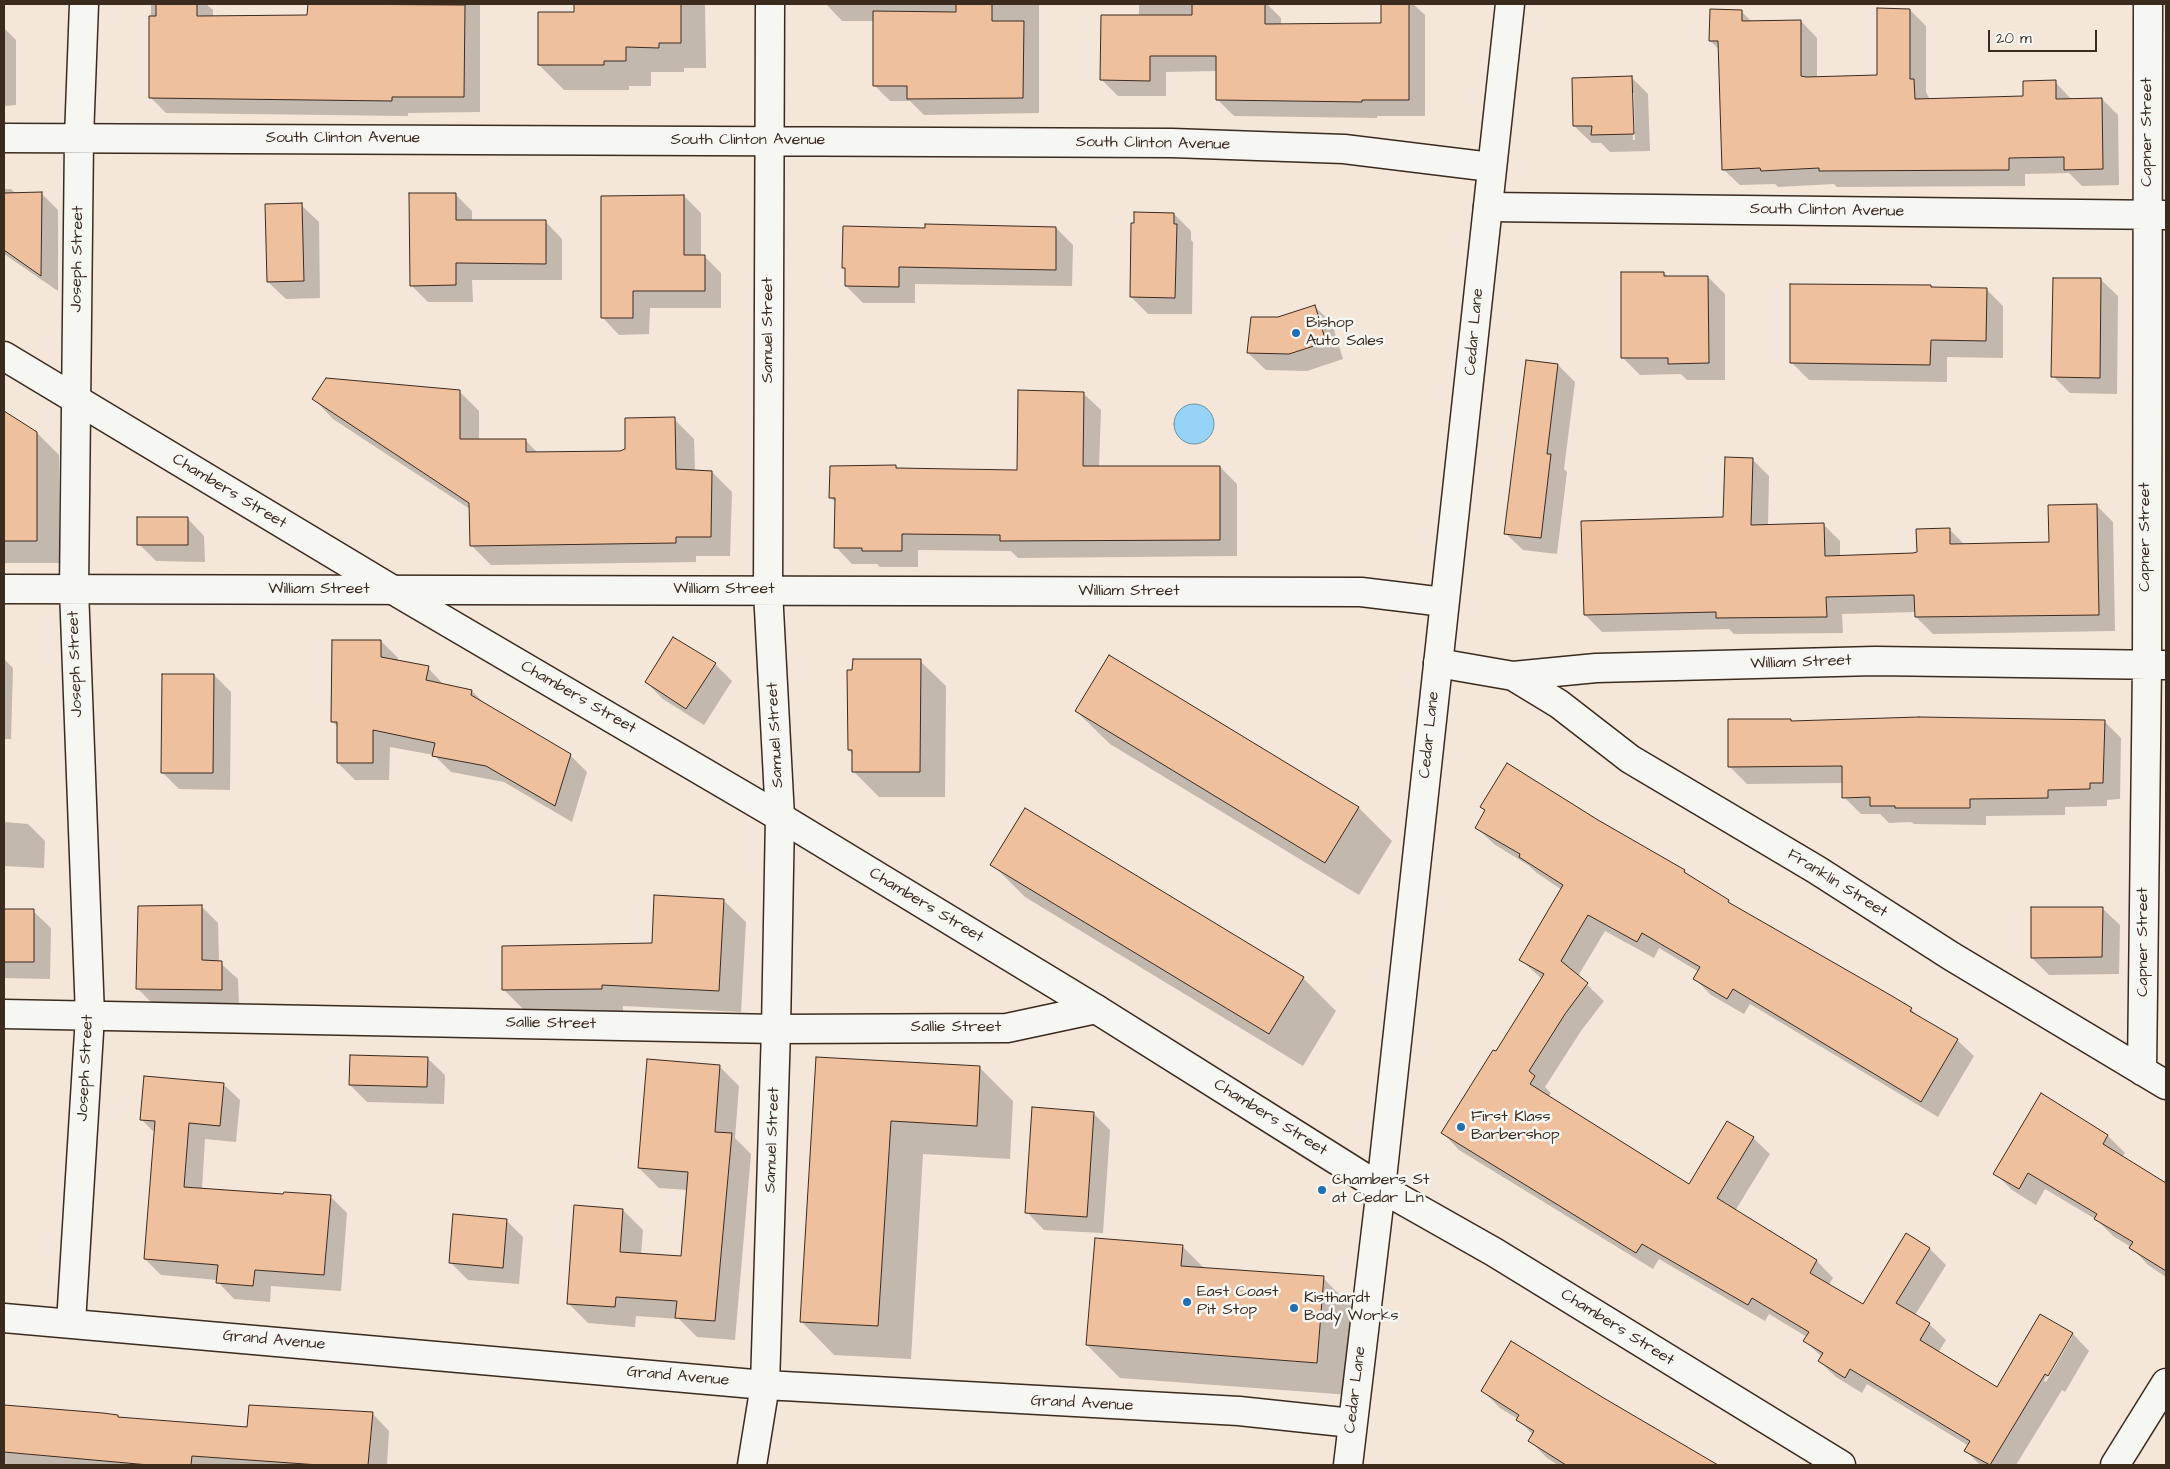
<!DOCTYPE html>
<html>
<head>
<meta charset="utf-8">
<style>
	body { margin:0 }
	#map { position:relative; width:2170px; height:1469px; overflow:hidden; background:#f4e6d9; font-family:"Architects Daughter",sans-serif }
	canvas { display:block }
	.frame { position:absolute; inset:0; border:5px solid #3b2a1e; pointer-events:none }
	.scale { position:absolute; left:1988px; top:30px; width:109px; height:22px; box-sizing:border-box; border:2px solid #3b2a1e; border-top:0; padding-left:6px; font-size:15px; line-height:18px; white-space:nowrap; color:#3b2a1e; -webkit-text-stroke:4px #f6f6f2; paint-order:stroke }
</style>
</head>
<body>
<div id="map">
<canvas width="2170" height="1469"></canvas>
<div class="frame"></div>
<div class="scale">20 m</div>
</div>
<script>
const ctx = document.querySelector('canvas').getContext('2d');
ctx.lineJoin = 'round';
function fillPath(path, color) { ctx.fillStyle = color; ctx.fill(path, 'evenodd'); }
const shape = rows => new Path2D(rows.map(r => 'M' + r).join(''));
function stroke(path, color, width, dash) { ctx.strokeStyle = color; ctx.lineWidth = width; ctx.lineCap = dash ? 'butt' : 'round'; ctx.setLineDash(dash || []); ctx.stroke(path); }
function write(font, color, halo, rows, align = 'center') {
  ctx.font = font + ' "Architects Daughter",sans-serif'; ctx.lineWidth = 5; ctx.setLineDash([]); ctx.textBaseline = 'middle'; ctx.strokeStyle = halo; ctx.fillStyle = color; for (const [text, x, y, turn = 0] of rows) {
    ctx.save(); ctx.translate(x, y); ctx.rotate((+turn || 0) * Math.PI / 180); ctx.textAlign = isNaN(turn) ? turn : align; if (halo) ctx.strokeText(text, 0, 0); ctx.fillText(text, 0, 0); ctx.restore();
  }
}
const water = shape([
	'1174 424a20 20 0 1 1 40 0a20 20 0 1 1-40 0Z'
]);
const shadow = shape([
	[151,4,206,4,213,10,213,17,309,17,309,4,480,4,480,112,408,113,408,116,166,113,150,97],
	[575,4,705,4,706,68,684,68,684,72,651,72,651,86,629,86,629,90,564,90,539,65,575,13],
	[826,4,1039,4,1039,113,924,115,910,101,890,101,874,85,874,21,842,21],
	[1139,4,1267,4,1281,18,1281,25,1382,24,1382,4,1413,4,1425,15,1425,116,1377,116,1377,118,1234,116,1218,100,1218,71,1166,72,1166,96,1118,96,1102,80,1139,16],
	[1910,10,1926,26,1926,92,1930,100,2024,97,2055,82,2072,100,2102,99,2118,115,2119,185,2082,186,2069,173,2025,174,2025,186,1837,187,1834,184,1778,187,1775,184,1740,185,1723,169,1720,50,1710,41,1741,11,1752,22,1801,21,1817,38,1817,78,1878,76],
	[4,28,16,40,16,105,4,106],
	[1631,77,1648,94,1650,151,1610,152,1601,143,1592,143,1574,126],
	[1631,93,1634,93,1635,140,1633,140],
	[4,189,11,189,16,194,41,193,58,210,58,291,4,254],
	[455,194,472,211,472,221,545,221,562,239,562,280,472,280,473,302,428,302,411,285],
	[684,196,701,213,701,256,704,256,721,273,721,308,650,308,649,334,619,335,602,317],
	[301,205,319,222,320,298,286,299,268,282],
	[1174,214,1191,231,1191,240,1193,242,1192,314,1148,314,1131,297],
	[1056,228,1073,245,1072,286,915,284,915,303,863,303,846,286,847,271,844,268,926,229],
	[1664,273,1668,277,1708,277,1725,294,1725,380,1687,380,1681,374,1640,375,1623,358],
	[2100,279,2118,296,2117,394,2070,393,2053,376],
	[1931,286,1933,288,1986,289,2003,306,2003,358,1947,357,1947,382,1809,380,1792,363],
	[1314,306,1332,323,1343,359,1307,371,1266,370,1248,353,1278,318],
	[1527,362,1558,365,1575,382,1564,469,1567,472,1557,554,1523,550,1505,533],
	[459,391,479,411,479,440,525,440,538,453,621,452,674,419,694,439,695,471,712,472,732,492,730,556,696,556,696,562,491,565,471,545,470,509,333,419,314,399],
	[1084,394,1101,410,1099,467,1220,467,1237,484,1237,556,1018,558,1011,551,918,550,918,567,880,567,877,564,852,564,836,547,836,503,831,498,895,466,899,469,1018,471],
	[4,412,37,433,59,455,59,563,4,563],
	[1752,459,1769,476,1768,526,1823,524,1840,541,1840,556,1913,555,1950,530,1965,545,2050,543,2097,506,2113,522,2115,631,1933,634,1916,617,1916,612,1842,614,1843,633,1734,634,1729,629,1602,632,1585,615,1724,518],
	[187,518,204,536,205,562,156,561,139,544],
	[381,641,398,658,398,661,428,668,445,686,472,691,486,705,570,755,587,772,572,822,504,782,451,772,434,755,390,747,389,780,355,780,338,763,338,727,333,722],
	[1109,657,1359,808,1392,841,1359,895,1110,744,1076,711],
	[4,659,13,668,11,739,4,739],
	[920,661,946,686,945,797,879,797,853,771,853,755,849,750],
	[715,664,732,681,704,725,663,699,646,682],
	[214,675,231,692,230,790,179,789,162,772],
	[1790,720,1792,722,2104,721,2121,738,2120,799,2107,800,2107,806,2065,807,2065,815,1986,816,1986,825,1914,824,1911,822,1889,823,1880,814,1861,814,1844,797,1844,783,1747,784,1730,767],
	[1482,807,1597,821,1684,871,1735,908,1911,1009,1920,1018,1957,1040,1974,1056,1938,1117,1750,1004,1744,1014,1711,995,1695,979,1699,972,1659,948,1654,958,1605,931,1578,976,1604,1001,1581,1031,1545,1087,1551,1093,1548,1097,1689,1186,1753,1138,1770,1154,1735,1211,1817,1261,1833,1278,1828,1286,1863,1306,1906,1235,1930,1249,1946,1265,1915,1315,1929,1324,1946,1340,1938,1353,1997,1389,2041,1316,2073,1334,2089,1351,2065,1392,2062,1390,2016,1465,1980,1465,1966,1451,1969,1446,1867,1384,1862,1393,1836,1377,1819,1361,1822,1357,1805,1341,1807,1337,1769,1314,1765,1321,1659,1259,1653,1269,1459,1150,1443,1133,1497,1053,1542,979,1521,960,1562,890,1537,873,1528,865,1494,844,1477,828,1486,811],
	[2070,1337,2072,1337,2046,1382,2044,1381],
	[4,822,28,824,45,841,44,868,4,866],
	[992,864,1303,978,1336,1011,1303,1066,1025,897],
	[723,900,746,922,741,1012,623,1006,623,1011,526,1012,504,990,653,944],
	[201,906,218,923,219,962,238,979,239,1006,155,1006,137,988],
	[2102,908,2120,925,2119,974,2049,975,2032,958],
	[4,910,33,911,51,928,50,979,4,978],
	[427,1058,445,1075,444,1104,367,1102,350,1085],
	[817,1058,980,1068,1013,1101,1010,1159,923,1154,911,1359,834,1355,801,1321],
	[719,1066,739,1086,735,1138,751,1154,735,1340,697,1337,679,1319,636,1316,635,1327,588,1323,568,1303,623,1210,643,1230,641,1255,682,1258,688,1190,659,1188,639,1168],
	[223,1084,240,1100,236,1142,205,1139,202,1190,285,1196,330,1196,347,1213,341,1291,271,1286,270,1302,234,1299,218,1282,218,1280,161,1275,145,1259,155,1133,141,1119],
	[1093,1113,1110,1130,1103,1233,1044,1230,1027,1212],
	[2108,1136,2125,1153,2122,1157,2166,1184,2166,1277,2148,1265,2131,1247,2113,1236,2097,1220,2045,1189,2036,1205,2012,1190,1995,1173],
	[506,1220,523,1237,519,1284,468,1280,451,1263],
	[1182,1246,1205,1269,1323,1278,1356,1311,1350,1395,1120,1378,1087,1345],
	[1512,1343,1712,1465,1558,1465,1547,1458,1530,1441,1533,1435,1518,1419,1500,1408,1483,1391],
	[4,1406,102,1414,120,1418,248,1428,372,1413,389,1431,387,1465,7,1465,4,1462]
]);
const building = shape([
	[156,4,197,4,197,16,307,15,308,4,465,5,464,97,392,97,392,101,149,98,149,16,156,16,156,4],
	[574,4,681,4,681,43,659,43,659,48,626,47,626,61,604,61,604,65,538,65,538,12,574,12,574,4],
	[956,4,992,4,992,21,1024,21,1023,98,907,99,907,86,873,86,873,11,956,12,956,4],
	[1192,4,1265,4,1265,24,1381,23,1381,4,1409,4,1409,100,1362,100,1362,102,1216,100,1216,56,1150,56,1150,81,1100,80,1101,15,1192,15,1192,4],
	[1877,8,1910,9,1910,79,1914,79,1915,99,2023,96,2023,81,2056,80,2056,99,2102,98,2103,169,2064,170,2064,157,2009,158,2009,170,1819,171,1819,168,1761,171,1760,168,1722,170,1718,41,1709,41,1710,9,1742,10,1742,21,1801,20,1801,76,1806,77,1877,75,1877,8],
	[1632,76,1634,134,1591,135,1592,126,1573,126,1572,78,1632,76],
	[42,192,41,276,4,250,4,193,42,192],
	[409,193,456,193,456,220,546,220,546,264,456,263,456,285,410,286,409,193],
	[684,195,684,255,705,255,705,291,633,291,633,318,601,318,601,196,684,195],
	[302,203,304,281,267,282,265,204,302,203],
	[1134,212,1174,213,1174,224,1177,224,1175,298,1130,297,1131,223,1134,223,1134,212],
	[925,224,1056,227,1056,270,899,267,899,287,845,286,845,268,842,268,843,226,925,228,925,224],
	[1621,272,1664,272,1664,276,1708,276,1709,363,1668,364,1668,358,1621,358,1621,272],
	[2053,278,2101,278,2100,378,2051,377,2053,278],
	[1790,284,1931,285,1931,287,1987,288,1986,341,1931,340,1930,365,1790,363,1790,284],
	[1315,305,1326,342,1289,354,1247,353,1251,317,1278,317,1315,305],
	[1526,360,1558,364,1547,454,1551,454,1541,538,1504,534,1526,360],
	[326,378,460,390,460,439,526,439,526,452,620,451,625,449,625,418,675,417,676,469,712,471,711,537,676,537,676,543,470,546,469,503,312,399,326,378],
	[1018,390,1084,392,1083,466,1220,466,1220,540,1000,541,1000,535,902,534,902,551,862,551,862,548,834,548,835,498,829,498,830,466,896,465,896,468,1017,470,1018,390],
	[4,411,37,432,37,541,4,541,4,411],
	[1725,457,1753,458,1751,525,1824,523,1825,556,1913,553,1917,552,1916,529,1950,528,1950,544,2049,542,2048,505,2097,504,2099,615,1915,617,1914,595,1826,597,1827,617,1716,618,1716,612,1584,615,1581,521,1723,517,1725,457],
	[137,517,188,517,188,545,137,545,137,517],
	[673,637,716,663,686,709,645,682,673,637],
	[332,640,381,640,381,657,429,666,426,680,472,690,471,695,571,754,555,806,486,766,432,756,435,743,373,730,373,763,337,763,337,722,331,722,332,640],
	[1109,655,1359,807,1325,863,1075,711,1109,655],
	[853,659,921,659,920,772,852,772,852,750,848,750,847,670,852,670,853,659],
	[162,674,214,674,213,773,161,773,162,674],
	[1919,717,2105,720,2103,783,2090,783,2090,789,2048,790,2048,798,1970,799,1970,808,1895,808,1895,806,1870,806,1870,797,1842,798,1842,766,1728,767,1728,719,1791,719,1791,721,1919,717],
	[1507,763,1598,820,1685,870,1684,872,1729,900,1728,902,1892,996,1912,1008,1910,1011,1958,1039,1921,1102,1733,989,1727,999,1693,979,1700,967,1642,933,1637,942,1588,915,1561,961,1588,983,1565,1014,1529,1071,1535,1076,1530,1084,1689,1184,1727,1121,1754,1137,1717,1198,1817,1260,1810,1273,1863,1304,1906,1233,1930,1248,1896,1303,1930,1323,1920,1340,1997,1387,2040,1314,2073,1333,2048,1376,2045,1374,1990,1465,1964,1451,1970,1441,1850,1369,1845,1378,1818,1361,1823,1353,1803,1341,1809,1332,1752,1298,1748,1305,1642,1244,1636,1253,1441,1133,1493,1050,1496,1051,1544,974,1519,960,1563,885,1519,857,1520,854,1475,828,1485,810,1480,807,1507,763],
	[1025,808,1304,977,1269,1034,990,865,1025,808],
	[654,895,724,899,719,991,602,985,602,989,502,990,502,946,652,943,654,895],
	[202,905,202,960,222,961,222,990,136,989,138,906,202,905],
	[2031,907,2103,907,2102,957,2031,958,2031,907],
	[4,909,34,909,34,962,4,962,4,909],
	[350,1055,428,1057,427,1087,349,1085,350,1055],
	[816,1057,980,1066,977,1126,891,1121,878,1326,800,1322,816,1057],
	[647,1059,720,1065,715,1132,732,1133,715,1321,675,1318,677,1301,616,1297,615,1307,567,1304,574,1205,623,1209,620,1252,681,1256,688,1172,638,1168,647,1059],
	[144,1076,224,1083,220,1126,189,1123,184,1187,283,1194,284,1192,331,1195,324,1275,255,1270,253,1286,216,1283,218,1265,144,1259,155,1121,140,1120,144,1076],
	[2041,1093,2108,1135,2103,1144,2166,1183,2166,1271,2129,1248,2133,1242,2094,1219,2097,1214,2028,1173,2019,1189,1993,1174,2041,1093],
	[1032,1107,1094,1112,1087,1217,1025,1213,1032,1107],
	[453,1214,507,1219,503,1268,449,1263,453,1214],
	[1095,1238,1183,1245,1181,1266,1324,1276,1317,1363,1086,1345,1095,1238],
	[1511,1341,1602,1397,1718,1465,1566,1465,1528,1441,1534,1431,1516,1420,1519,1415,1481,1391,1511,1341],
	[4,1405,103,1413,118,1415,118,1417,247,1427,249,1405,373,1412,368,1465,319,1465,192,1456,191,1465,149,1465,4,1452,4,1405]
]);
const minor = shape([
	[4,138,1172,143,1344,149,1491,167],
	[1488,207,2165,215],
	[4,589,1361,592,1444,602],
	[1438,663,1513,676,1596,668,1875,661,2166,665],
	[1513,676,1559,704,1630,759,1817,870,1951,956,2166,1085],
	[4,1014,776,1029,1007,1028,1096,1009],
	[2142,1071,2147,665,2148,4],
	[4,1318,765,1385,1239,1411,1352,1423],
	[71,1323,90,1016,74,589,79,138,84,4],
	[752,1465,765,1385,776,1029,780,817,768,591,770,4],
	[2115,1465,2166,1383]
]);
const tertiary = shape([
	[4,356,393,590,780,817,1096,1009,1381,1188,1494,1252,1841,1465],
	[1348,1465,1381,1188,1510,4]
]);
const markers = [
	[1296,333,5,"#1f6fb2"],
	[1461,1127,5,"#1f6fb2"],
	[1322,1190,5,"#1f6fb2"],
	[1187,1302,5,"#1f6fb2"],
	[1294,1308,5,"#1f6fb2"]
];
const streetNames = [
	["Capner Street",2148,132,-90],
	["South Clinton Avenue",343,139],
	["South Clinton Avenue",748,141],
	["South Clinton Avenue",1153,144,1],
	["South Clinton Avenue",1827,211,1],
	["Joseph Street",78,259,-89],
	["Samuel Street",769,330,-90],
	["Cedar Lane",1475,332,-85],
	["Chambers Street",229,492,31],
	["Capner Street",2146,537,-90],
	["William Street",319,590],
	["William Street",724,590],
	["William Street",1129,592],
	["William Street",1801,663,-2],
	["Joseph Street",76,664,-92],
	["Chambers Street",578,698,30],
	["Samuel Street",776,735,-93],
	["Cedar Lane",1430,735,-84],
	["Franklin Street",1837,884,32],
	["Chambers Street",926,906,31],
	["Capner Street",2144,942,-90],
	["Sallie Street",551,1024,1],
	["Sallie Street",956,1028],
	["Joseph Street",86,1068,-87],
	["Chambers Street",1270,1118,32],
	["Samuel Street",773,1140,-88],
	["Chambers Street",1617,1328,32],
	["Grand Avenue",274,1341,5],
	["Grand Avenue",678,1377,5],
	["Cedar Lane",1356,1390,-83],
	["Grand Avenue",1082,1404,3]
];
const poiNames = [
	["Bishop",1306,324],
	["Auto Sales",1306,342],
	["First Klass",1471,1118],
	["Barbershop",1471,1136],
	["Chambers St",1332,1181],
	["at Cedar Ln",1332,1199],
	["East Coast",1197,1293],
	["Pit Stop",1197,1311],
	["Kisthardt",1304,1299],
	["Body Works",1304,1317]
];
fillPath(water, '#97d2f7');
stroke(water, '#728fa0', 1);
fillPath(shadow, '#0003');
fillPath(building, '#efc09e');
stroke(building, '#3b2a1e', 1);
stroke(minor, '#3b2a1e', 31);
stroke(tertiary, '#3b2a1e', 31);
stroke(minor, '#f6f6f2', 28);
stroke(tertiary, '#f6f6f2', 28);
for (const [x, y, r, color] of markers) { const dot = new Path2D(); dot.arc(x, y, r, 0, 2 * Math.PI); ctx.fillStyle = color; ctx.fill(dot); stroke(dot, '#f6f6f2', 2); }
write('16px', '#3b2a1e', '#f6f6f2', streetNames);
write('16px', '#3b2a1e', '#f6f6f2', poiNames, 'left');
</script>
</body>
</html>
